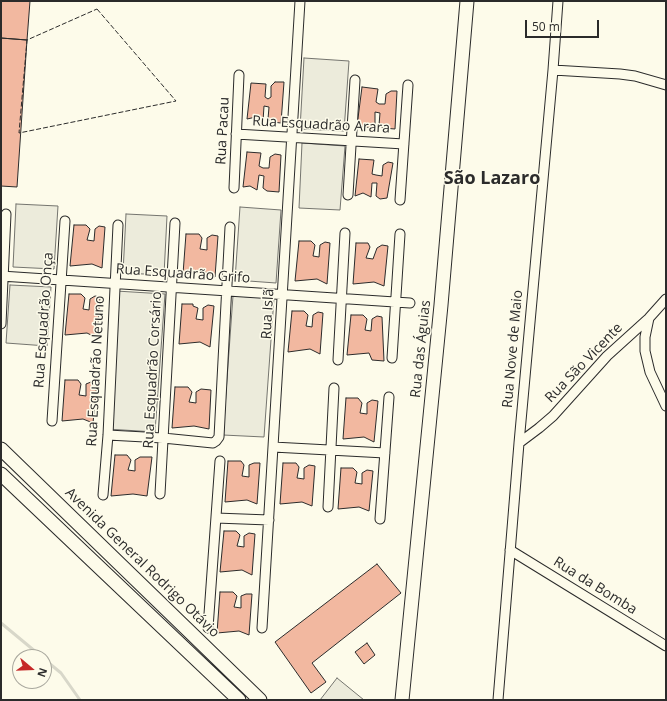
<!DOCTYPE html>
<html>
<head>
<meta charset="utf-8">
<style>
	body { margin:0 }
	#map { position:relative; width:667px; height:701px; overflow:hidden; background:#fdfbea; font-family:"Open Sans",sans-serif }
	canvas { display:block }
	.frame { position:absolute; inset:0; border:2px solid #2b2b2b; pointer-events:none }
	.north { position:absolute; left:12px; top:649px; width:40px; height:40px; box-sizing:border-box; background:#fdfbea; border:1px solid #a9a89e; border-radius:50%; rotate:109deg; font-size:11px; font-weight:700; line-height:16px; text-align:center; color:#2b2b2b }
	.north::after { content:''; display:block; margin:auto; width:14px; height:18px; background:#c62828; clip-path:polygon(50% 0,100% 100%,50% 72%,0 100%) }
	.scale { position:absolute; left:525px; top:20px; width:74px; height:18px; box-sizing:border-box; border:2px solid #2b2b2b; border-top:0; padding-left:5px; font-size:12px; line-height:14px; white-space:nowrap; color:#2b2b2b; -webkit-text-stroke:3px #fdfbea; paint-order:stroke }
</style>
</head>
<body>
<div id="map">
<canvas width="667" height="701"></canvas>
<div class="frame"></div>
<div class="north">N</div>
<div class="scale">50 m</div>
</div>
<script>
const ctx = document.querySelector('canvas').getContext('2d');
ctx.lineJoin = 'round';
function fillPath(path, color) { ctx.fillStyle = color; ctx.fill(path, 'evenodd'); }
const shape = rows => new Path2D(rows.map(r => 'M' + r).join(''));
function stroke(path, color, width, dash) { ctx.strokeStyle = color; ctx.lineWidth = width; ctx.lineCap = dash ? 'butt' : 'round'; ctx.setLineDash(dash || []); ctx.stroke(path); }
function write(font, color, halo, rows, align = 'center') {
  ctx.font = font + ' "Open Sans",sans-serif'; ctx.lineWidth = 3; ctx.setLineDash([]); ctx.textBaseline = 'middle'; ctx.strokeStyle = halo; ctx.fillStyle = color; for (const [text, x, y, turn = 0] of rows) {
    ctx.save(); ctx.translate(x, y); ctx.rotate((+turn || 0) * Math.PI / 180); ctx.textAlign = isNaN(turn) ? turn : align; if (halo) ctx.strokeText(text, 0, 0); ctx.fillText(text, 0, 0); ctx.restore();
  }
}
const green = shape([
	[304,58,349,61,344,131,300,129,304,58],
	[302,143,345,146,340,210,299,208,302,143],
	[16,204,58,206,54,269,13,267,16,204],
	[240,207,281,210,276,283,235,280,240,207],
	[126,214,167,216,164,275,123,273,126,214],
	[10,285,51,287,47,346,6,343,10,285],
	[116,291,165,294,155,432,107,429,116,291],
	[233,296,274,298,264,437,223,435,233,296],
	[337,678,364,700,320,700,337,678]
]);
const stream = shape([
	[1,623,42,657],
	[44,659,61,673,80,700]
]);
const building = shape([
	[1,1,30,1,27,40,1,38,1,1],
	[1,38,27,40,17,187,1,186,1,38],
	[275,82,284,82,281,123,272,122,268,119,269,107,264,106,263,121,256,117,247,119,251,83,266,84,265,97,268,99,271,97,271,86,275,82],
	[362,87,378,89,376,102,379,104,385,104,386,94,391,91,397,91,395,129,383,128,379,125,380,113,375,112,375,128,357,126,362,87],
	[247,152,261,153,259,166,263,168,269,168,270,157,275,154,281,155,279,192,267,191,263,188,264,176,259,175,257,190,250,186,243,187,247,152],
	[359,159,374,160,372,174,376,175,382,176,383,165,388,162,393,163,387,198,380,199,376,196,377,183,372,183,371,197,363,193,355,196,359,159],
	[74,225,86,225,90,229,87,240,94,241,95,229,99,226,105,227,102,268,92,264,70,266,74,225],
	[186,234,199,234,202,238,200,249,207,250,207,238,212,235,218,236,215,277,205,272,183,274,186,234],
	[299,241,311,241,315,245,313,256,319,257,320,245,325,242,330,243,327,284,317,279,295,281,299,241],
	[356,243,368,243,370,247,366,258,373,259,377,248,382,245,388,246,384,286,374,282,353,284,356,243],
	[69,294,81,294,85,298,83,309,89,310,90,299,95,296,100,297,97,338,87,333,65,335,69,294],
	[182,304,193,304,193,306,198,308,196,319,203,320,203,308,208,305,214,306,210,347,200,342,179,344,182,304],
	[292,311,304,311,308,315,306,326,312,327,313,315,318,312,323,313,320,354,310,349,288,352,292,311],
	[351,315,363,315,367,319,365,330,371,331,372,319,377,316,382,317,384,361,372,360,369,353,347,355,351,315],
	[65,380,78,380,81,384,79,395,86,396,86,384,91,382,97,382,93,423,83,419,62,421,65,380],
	[175,387,188,387,192,392,189,402,196,403,196,392,201,389,211,390,209,429,194,426,172,428,175,387],
	[346,398,358,398,362,403,360,413,367,414,367,403,372,400,378,401,374,442,364,437,343,439,346,398],
	[115,455,127,455,131,460,128,470,135,471,135,460,140,457,152,457,147,496,133,494,111,496,115,455],
	[228,461,241,461,244,465,242,476,249,477,249,465,254,463,260,463,257,504,247,500,225,502,228,461],
	[283,463,296,463,299,467,297,478,304,479,304,468,309,465,315,466,312,506,302,502,280,504,283,463],
	[341,468,353,468,357,472,355,483,362,484,362,473,367,470,373,471,369,511,359,507,338,509,341,468],
	[224,531,236,531,240,535,237,546,244,547,244,536,249,533,255,534,252,575,242,570,220,572,224,531],
	[377,564,401,593,312,663,326,682,311,693,275,642,377,564],
	[220,592,233,592,237,596,234,607,241,608,241,596,246,594,252,594,249,635,239,631,217,633,220,592],
	[367,643,375,655,364,664,355,652,367,643]
]);
const street = shape([
	[553,70,620,74,635,76,666,85],
	[236,134,404,144],
	[234,188,239,75],
	[348,195,355,80],
	[400,200,408,85],
	[1,276,410,303],
	[649,318,645,337,645,351,650,372,666,406],
	[1,324,6,214],
	[392,358,400,234],
	[338,360,345,233],
	[52,421,65,221],
	[108,435,163,438,213,443,216,441,219,437,230,227],
	[519,443,539,428,553,416,607,356,649,318,666,299],
	[273,447,385,453],
	[160,494,175,223],
	[103,495,108,435,118,225],
	[328,507,334,388],
	[216,518,269,520],
	[380,519,389,397],
	[510,550,666,646],
	[208,628,220,461],
	[262,628,300,1],
	[498,700,519,443,553,70,558,1]
]);
const secondary = shape([
	[1,449,260,700],
	[1,474,239,700],
	[402,700,441,305,467,1]
]);
const fence = shape([
	[97,9,176,101,19,133,27,40,97,9]
]);
const streetNames = [
	["Rua Esquadrão Arara",321,125,3],
	["Rua Pacau",223,131,-87],
	["Rua Esquadrão Grifo",183,274,4],
	["Rua Islã",268,314,-87],
	["Rua Esquadrão Onça",44,320,-86],
	["Rua das Águias",421,349,-84],
	["Rua Nove de Maio",513,349,-85],
	["Rua São Vicente",584,363,-46],
	["Rua Esquadrão Corsário",153,370,-87],
	["Rua Esquadrão Netuno",96,371,-87],
	["Avenida General Rodrigo Otávio",142,563,44],
	["Rua da Bomba",595,586,32]
];
const districtNames = [
	["São Lazaro",492,179]
];
fillPath(green, '#ecebdb');
stroke(green, '#74746e', 1);
stroke(stream, '#d8d7c9', 3);
fillPath(building, '#f2b8a0');
stroke(building, '#2b2b2b', 1);
stroke(street, '#2b2b2b', 11);
stroke(secondary, '#2b2b2b', 15);
stroke(street, '#fdfbea', 9);
stroke(secondary, '#fdfbea', 13);
stroke(fence, '#2b2b2b', 1, [5, 2]);
write('14px', '#2b2b2b', '#fdfbea', streetNames);
write('bold 18px', '#2b2b2b', '#fdfbea', districtNames);
</script>
</body>
</html>
